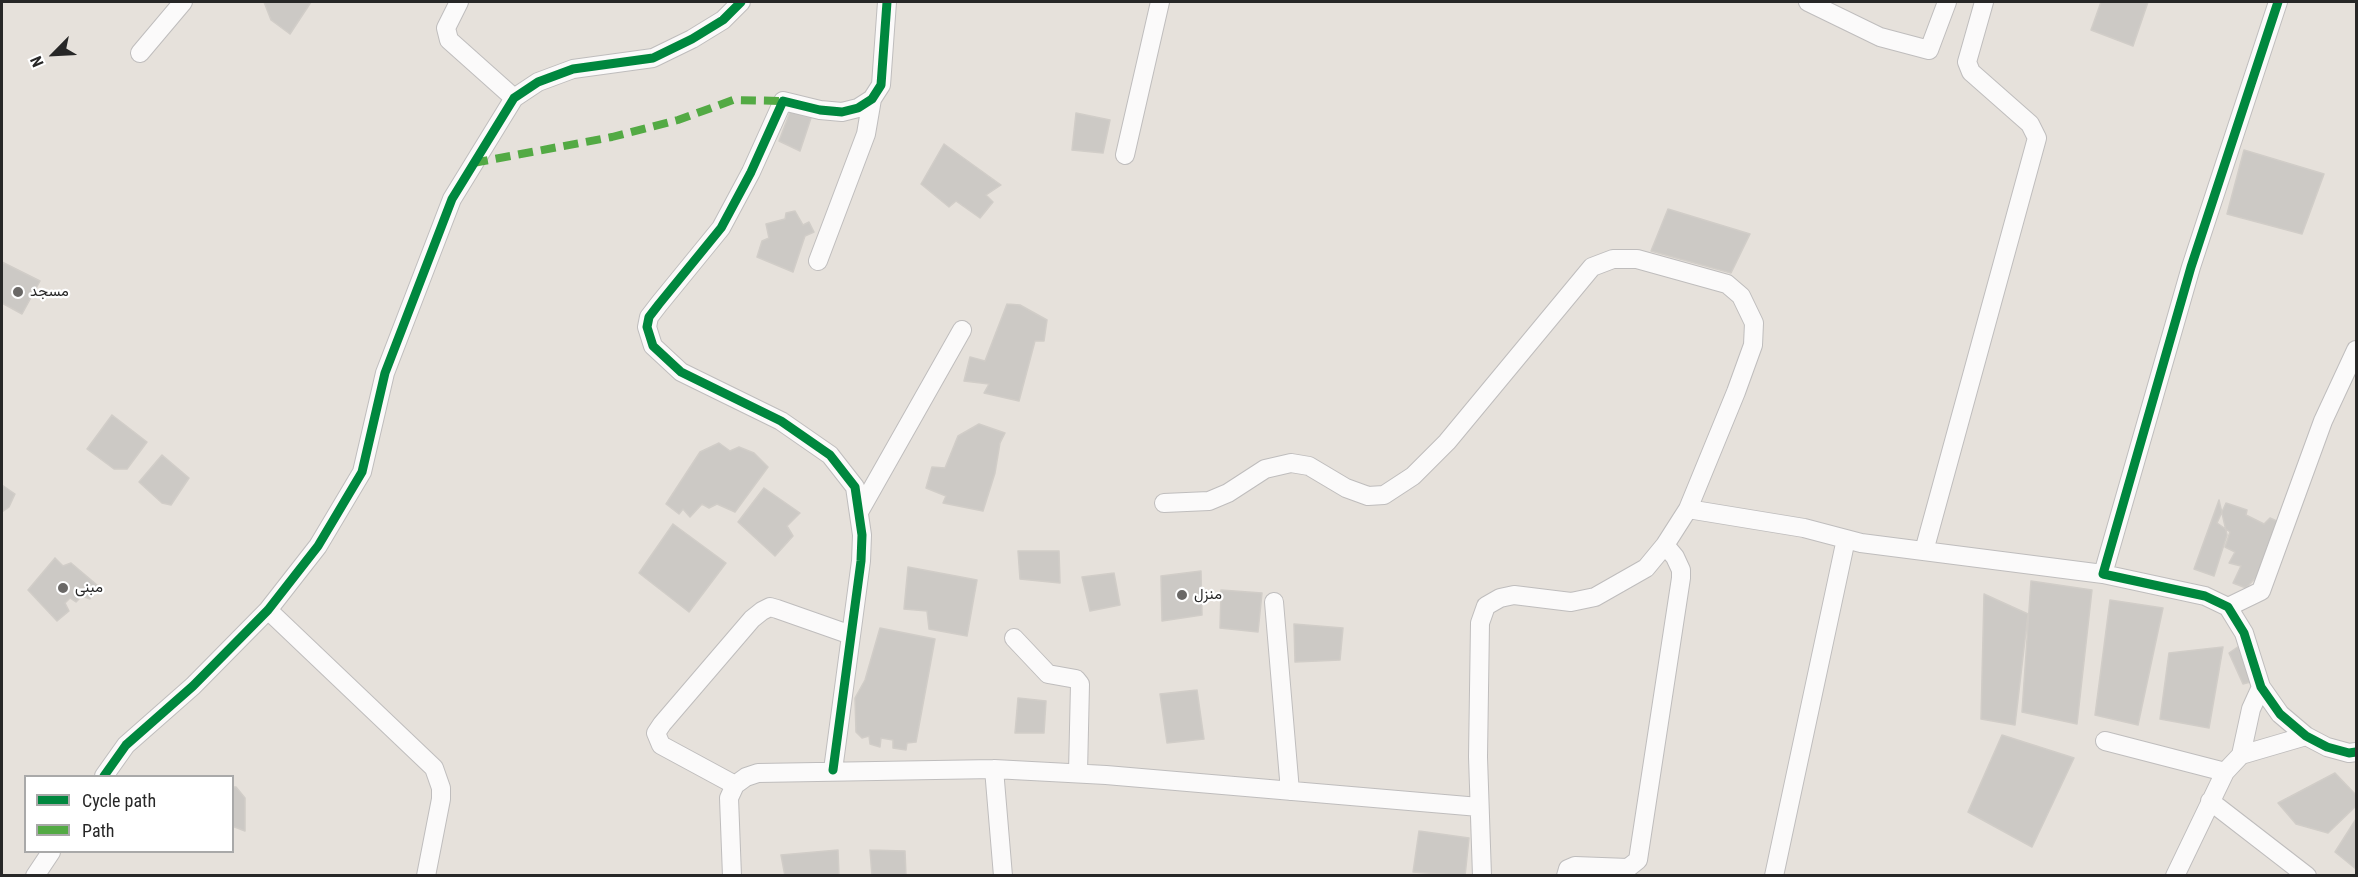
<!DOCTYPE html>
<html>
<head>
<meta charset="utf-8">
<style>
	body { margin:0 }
	#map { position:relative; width:2358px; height:877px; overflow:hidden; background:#e6e1db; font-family:"Roboto Condensed",sans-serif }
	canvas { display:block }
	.frame { position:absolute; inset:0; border:3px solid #272727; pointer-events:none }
	.legend { position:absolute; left:24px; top:775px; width:210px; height:78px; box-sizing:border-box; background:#fff; border:2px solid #a9a9a9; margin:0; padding:8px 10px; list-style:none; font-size:18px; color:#272727 }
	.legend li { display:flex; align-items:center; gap:12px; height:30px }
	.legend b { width:30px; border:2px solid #a9a9a9 }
	.north { position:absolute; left:24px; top:24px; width:60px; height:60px; -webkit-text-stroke:4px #fff; paint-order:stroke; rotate:246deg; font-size:16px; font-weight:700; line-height:24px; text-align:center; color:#272727 }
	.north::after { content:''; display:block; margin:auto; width:21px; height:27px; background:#272727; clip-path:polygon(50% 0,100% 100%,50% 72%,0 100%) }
</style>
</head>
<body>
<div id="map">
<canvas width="2358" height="877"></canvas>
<div class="frame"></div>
<ul class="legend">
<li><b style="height:8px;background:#00873e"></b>Cycle path</li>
<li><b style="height:8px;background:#53aa44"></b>Path</li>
</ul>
<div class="north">N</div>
</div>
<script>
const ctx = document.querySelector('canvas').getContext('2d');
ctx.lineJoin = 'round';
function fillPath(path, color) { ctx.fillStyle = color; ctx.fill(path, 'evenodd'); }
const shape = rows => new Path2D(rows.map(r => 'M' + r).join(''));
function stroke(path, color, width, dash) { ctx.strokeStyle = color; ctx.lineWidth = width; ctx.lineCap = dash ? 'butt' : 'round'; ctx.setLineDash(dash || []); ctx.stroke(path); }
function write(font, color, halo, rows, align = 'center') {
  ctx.font = font + ' "Roboto Condensed",Vazirmatn,sans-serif'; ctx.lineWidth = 4.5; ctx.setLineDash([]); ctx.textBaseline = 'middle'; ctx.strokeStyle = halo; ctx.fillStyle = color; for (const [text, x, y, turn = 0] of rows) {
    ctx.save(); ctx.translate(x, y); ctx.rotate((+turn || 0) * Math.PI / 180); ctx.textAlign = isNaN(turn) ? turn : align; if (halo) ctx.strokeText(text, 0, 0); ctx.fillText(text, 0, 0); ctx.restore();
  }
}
const building = shape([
	[264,2,311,2,290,34,271,20,264,2],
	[2101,2,2148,2,2133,46,2091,30,2101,2],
	[790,112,811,118,800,151,779,141,790,112],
	[1076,113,1110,120,1103,153,1072,150,1076,113],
	[944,144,1001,185,986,195,993,202,980,218,956,201,949,207,921,184,944,144],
	[2244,150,2324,174,2302,234,2227,214,2244,150],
	[1668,209,1750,234,1731,273,1651,251,1668,209],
	[795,211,803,225,809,222,814,232,805,236,793,272,757,257,762,241,769,238,766,224,785,219,786,213,795,211],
	[2,262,40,281,22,314,2,303,2,262],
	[1007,304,1020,305,1047,320,1044,341,1035,341,1019,401,984,393,989,384,964,381,970,357,985,361,1007,304],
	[112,415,147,442,127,469,114,469,87,449,112,415],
	[979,424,1005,433,1000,443,995,473,983,511,943,503,946,496,926,488,932,467,945,468,958,436,979,424],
	[719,443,730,451,739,447,754,453,768,467,735,512,717,504,709,508,702,504,690,517,683,509,679,514,666,504,700,452,719,443],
	[162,455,189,478,171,505,162,503,139,482,162,455],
	[2,485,15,494,9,507,2,512,2,485],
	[764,488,800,513,787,526,793,536,775,556,738,522,764,488],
	[2219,500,2227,535,2214,576,2194,569,2219,500],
	[2226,503,2247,510,2246,515,2264,524,2270,518,2281,523,2261,572,2246,588,2233,583,2241,566,2229,563,2235,552,2225,547,2230,532,2217,523,2226,503],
	[673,524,726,563,689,612,639,573,673,524],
	[1018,551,1059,551,1060,583,1020,579,1018,551],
	[55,558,63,566,71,563,97,585,90,599,82,596,76,602,70,598,65,603,69,611,57,621,28,590,55,558],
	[908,567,977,580,967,636,929,629,927,611,904,609,908,567],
	[1201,571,1202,615,1162,621,1161,576,1201,571],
	[1114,573,1120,605,1090,611,1082,577,1114,573],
	[2031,581,2092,590,2077,724,2022,712,2031,581],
	[1221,590,1262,593,1258,632,1220,628,1221,590],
	[1984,594,2028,614,2015,725,1981,719,1984,594],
	[2110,600,2163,608,2138,725,2095,715,2110,600],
	[1294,624,1343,628,1340,660,1295,662,1294,624],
	[880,628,935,639,916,742,907,743,906,750,893,748,893,740,881,738,880,747,870,744,869,736,862,738,856,732,855,698,865,680,880,628],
	[2242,644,2254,681,2243,684,2229,653,2242,644],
	[2223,647,2209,728,2160,719,2169,653,2223,647],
	[1197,690,1204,739,1167,743,1160,694,1197,690],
	[1018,698,1046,701,1044,733,1015,733,1018,698],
	[2002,735,2074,758,2032,847,1968,812,2002,735],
	[2335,773,2356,795,2356,806,2328,833,2296,824,2278,803,2335,773],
	[232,787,236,787,245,798,245,831,232,826,232,787],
	[2356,819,2356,869,2335,852,2356,819],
	[1419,831,1469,838,1465,876,1413,872,1419,831],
	[838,850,839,876,785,876,781,855,838,850],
	[870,850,905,851,906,876,872,876,870,850]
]);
const minor = shape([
	[459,2,446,28,449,40,514,98],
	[1808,2,1880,37,1929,50,1947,2],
	[2278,2,2191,267,2103,574,2205,596,2228,607,2244,633,2261,687,2280,714,2306,736,2327,747,2349,753,2356,752],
	[140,53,183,2],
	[1125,155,1160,2],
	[818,261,866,134,872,99],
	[1164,503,1209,501,1228,493,1265,469,1291,463,1309,466,1346,488,1368,496,1384,495,1413,476,1447,442,1592,267,1613,259,1637,259,1727,284,1741,296,1754,323,1753,345,1736,392,1688,509],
	[859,512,962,330],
	[1924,551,2037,138,2030,124,1971,72,1967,62,1984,2],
	[1274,602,1290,791],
	[2228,607,2261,591,2323,421,2356,350],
	[268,610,434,768,441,788,441,799,426,876],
	[1014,638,1048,674,1076,679,1080,684,1078,773],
	[2105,741,2225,772],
	[2241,755,2306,736],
	[994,769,1003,876],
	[833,770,861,561,862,535,855,487,830,455,781,421,681,372,653,346,647,327,649,317,659,304,721,228,751,172,783,101,820,110,842,112,858,108,872,99,881,85,887,2],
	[104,776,126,745,193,686,268,610,318,546,362,472,385,373,452,199,514,98,538,82,573,69,653,58,692,39,723,20,741,2],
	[735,785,661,745,656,733,662,724,752,619,762,611,770,607,777,609,851,635],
	[2210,801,2307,876],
	[35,876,51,852],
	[732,876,729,798,735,785,746,777,758,773,994,769,1106,775,1479,807],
	[1482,876,1478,757,1480,623,1486,606,1500,598,1514,595,1571,602,1595,597,1646,568,1665,545,1688,509,1804,528,1861,543,2103,574],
	[1566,876,1568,869,1575,866,1628,868,1638,860,1681,578,1681,570,1675,557,1665,545],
	[1774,876,1846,539],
	[2175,876,2225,772,2241,755,2251,709,2261,687]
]);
const quiet = shape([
	[473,163,612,137,678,120,733,100,783,101]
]);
const cycleway = shape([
	[2278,2,2191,267,2103,574,2205,596,2228,607,2244,633,2261,687,2280,714,2306,736,2327,747,2349,753,2356,752],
	[833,770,861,561,862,535,855,487,830,455,781,421,681,372,653,346,647,327,649,317,659,304,721,228,751,172,783,101,820,110,842,112,858,108,872,99,881,85,887,2],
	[104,776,126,745,193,686,268,610,318,546,362,472,385,373,452,199,514,98,538,82,573,69,653,58,692,39,723,20,741,2]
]);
const markers = [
	[18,292,6,"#6a6866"],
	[63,588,6,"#6a6866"],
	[1182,595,6,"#6a6866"]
];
const poiNames = [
	["مسجد",30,292],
	["مبنى",75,588],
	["منزل",1194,595]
];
fillPath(building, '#ccc9c5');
stroke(building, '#d1cdc8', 1.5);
stroke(minor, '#bfbdbd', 20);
stroke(minor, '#fbfafa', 18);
stroke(quiet, '#53aa44', 8, [15, 8]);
stroke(cycleway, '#00873e', 9);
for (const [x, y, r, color] of markers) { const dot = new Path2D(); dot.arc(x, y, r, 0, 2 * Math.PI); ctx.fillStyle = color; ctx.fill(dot); stroke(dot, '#fff', 2); }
write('15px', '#272727', '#fff', poiNames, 'left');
</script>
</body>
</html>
